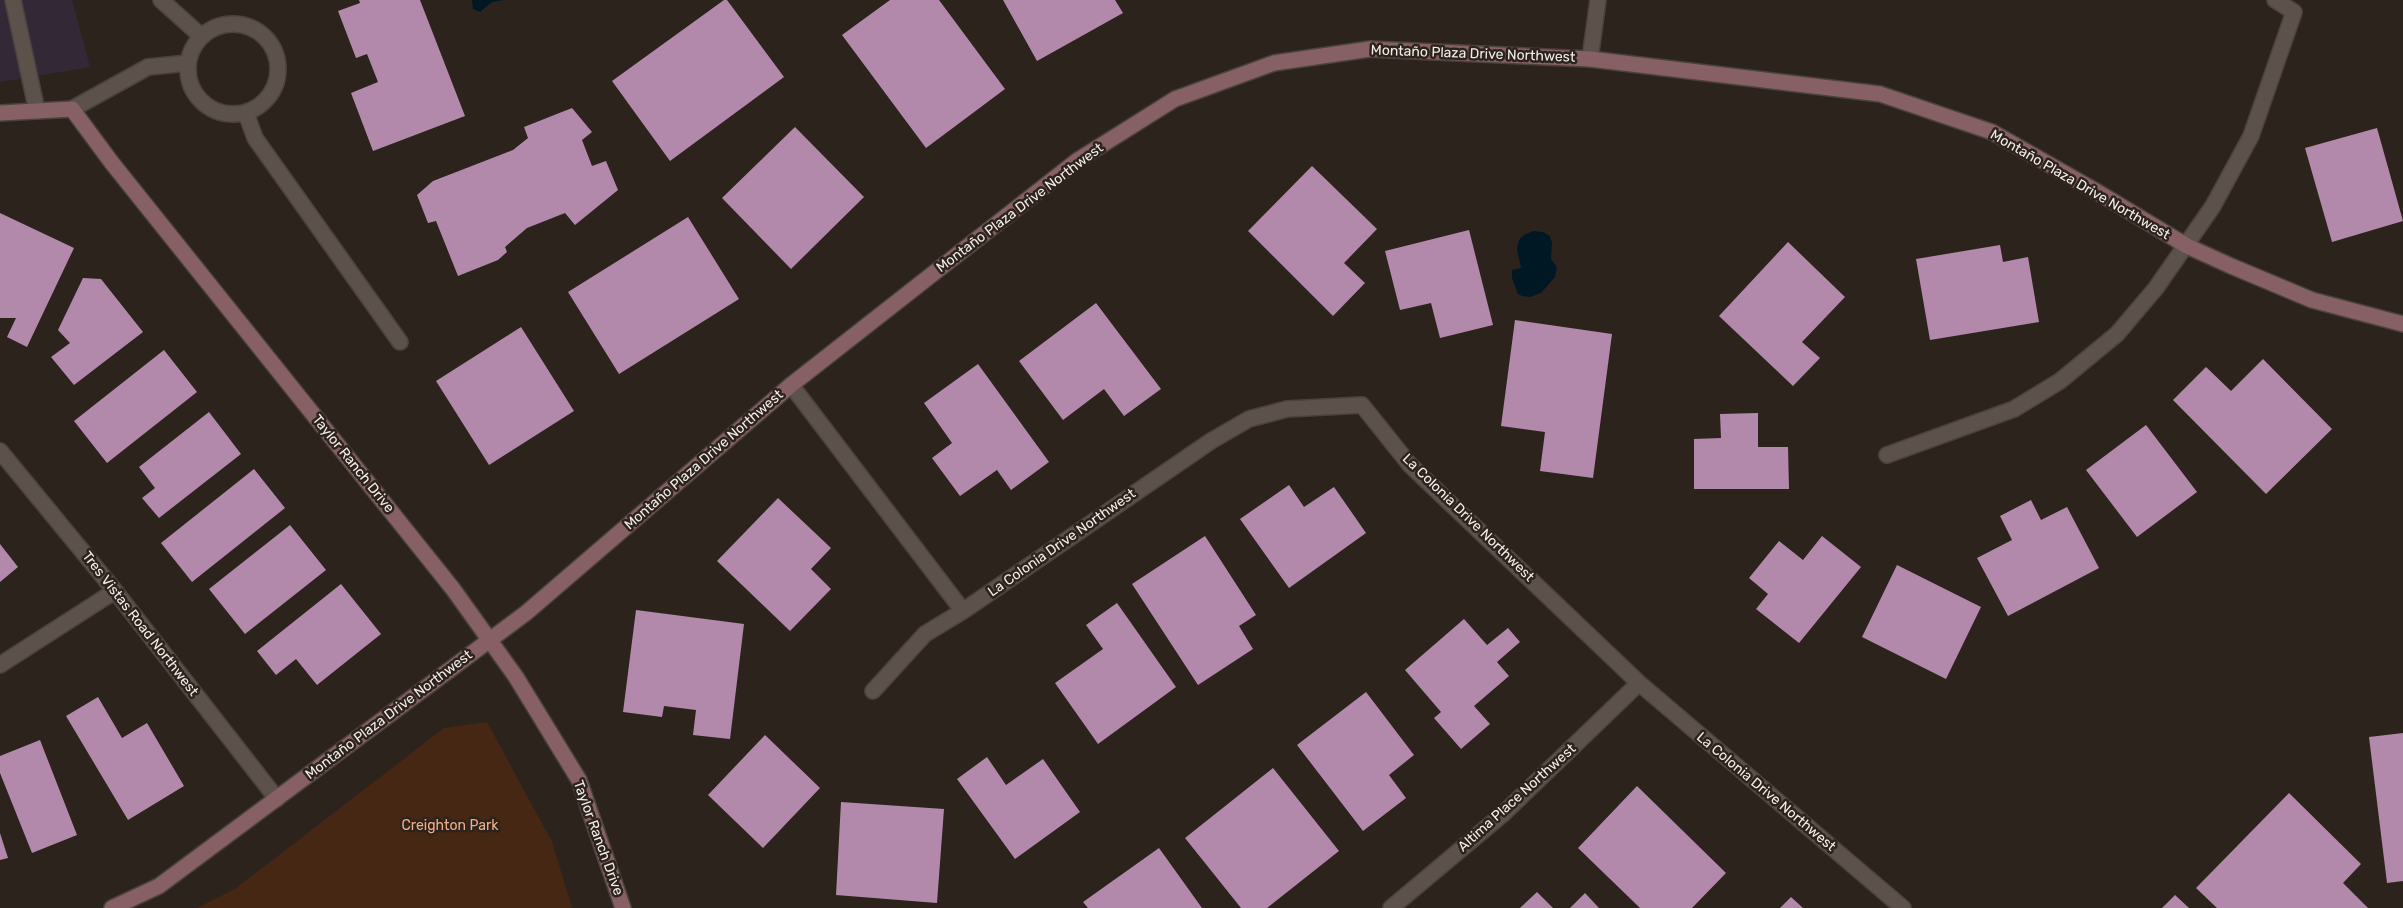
<!DOCTYPE html>
<html>
<head>
<meta charset="utf-8">
<style>
	body { margin:0 }
	canvas { display:block; background:#2d231d }
</style>
</head>
<body>
<canvas width="2403" height="908"></canvas>
<script>
const ctx = document.querySelector('canvas').getContext('2d');
ctx.lineJoin = 'round';
function fillPath(path, color) { ctx.fillStyle = color; ctx.fill(path, 'evenodd'); }
const shape = rows => new Path2D(rows.map(r => 'M' + r).join(''));
function stroke(path, color, width, dash) { ctx.strokeStyle = color; ctx.lineWidth = width; ctx.lineCap = dash ? 'butt' : 'round'; ctx.setLineDash(dash || []); ctx.stroke(path); }
function write(font, color, halo, rows, align = 'center') {
  ctx.font = font + ' Rubik,sans-serif'; ctx.lineWidth = 5; ctx.setLineDash([]); ctx.textBaseline = 'middle'; ctx.strokeStyle = halo; ctx.fillStyle = color; for (const [text, x, y, turn = 0] of rows) {
    ctx.save(); ctx.translate(x, y); ctx.rotate((+turn || 0) * Math.PI / 180); ctx.textAlign = isNaN(turn) ? turn : align; if (halo) ctx.strokeText(text, 0, 0); ctx.fillText(text, 0, 0); ctx.restore();
  }
}
const commercial = shape([
	[0,0,72,0,90,67,0,82]
]);
const green = shape([
	[487,722,552,842,572,908,197,908,235,889,444,728]
]);
const water = shape([
	[472,0,504,0,492,2,480,12,473,9],
	[1533,231,1543,232,1550,236,1552,243,1551,259,1557,267,1555,277,1541,293,1530,297,1522,296,1518,294,1512,278,1512,270,1521,268,1517,249,1519,240,1524,235]
]);
const building = shape([
	[359,0,420,0,465,116,373,151,351,93,378,82,367,54,356,58,338,11,360,3],
	[724,0,727,0,784,77,670,161,612,81],
	[890,0,939,0,1005,89,926,148,842,35],
	[1003,0,1115,0,1123,13,1037,61],
	[572,108,592,132,582,140,592,166,606,161,618,190,575,225,565,213,527,228,505,247,507,252,498,260,458,276,436,221,428,223,417,195,433,181,513,150,528,138,524,127],
	[795,127,864,197,791,269,722,198],
	[2377,128,2403,221,2332,242,2305,148],
	[1312,166,1377,229,1344,263,1365,283,1333,316,1248,231],
	[0,213,74,248,27,347,7,337,16,318,0,318],
	[688,217,739,299,619,374,568,292],
	[1469,230,1493,325,1440,338,1431,303,1400,310,1385,251],
	[1788,242,1845,297,1802,342,1820,358,1793,386,1719,316],
	[2000,245,2003,262,2028,257,2039,322,1930,340,1916,259],
	[83,278,101,279,143,332,74,385,51,357,70,343,58,330],
	[1096,303,1161,389,1124,416,1104,389,1063,420,1019,361],
	[1515,320,1612,334,1593,478,1540,471,1545,432,1501,426],
	[521,327,574,411,489,465,436,381],
	[164,350,197,392,107,463,74,421],
	[2263,359,2332,429,2266,494,2173,400,2206,367,2231,391],
	[978,364,1049,462,1011,490,997,470,960,496,932,458,952,443,924,403],
	[209,412,241,454,159,518,142,498,155,488,139,467],
	[1758,413,1758,447,1788,447,1789,489,1694,489,1694,439,1721,438,1720,414],
	[2146,425,2197,492,2137,537,2086,470],
	[254,469,285,508,192,582,161,543],
	[1289,485,1304,507,1334,487,1366,533,1289,588,1240,519],
	[778,498,831,548,811,569,831,589,790,631,717,561],
	[2031,500,2041,520,2067,507,2099,568,2008,616,1977,558,2012,540,2000,516],
	[290,525,326,570,245,634,209,589],
	[1205,536,1256,615,1239,626,1253,649,1198,685,1132,584],
	[1822,536,1861,567,1799,643,1756,609,1768,594,1749,578,1779,541,1803,560],
	[0,544,18,567,0,582],
	[1897,565,1981,607,1946,679,1862,637],
	[341,584,381,634,317,685,296,659,276,675,257,651],
	[1117,603,1176,687,1098,744,1055,683,1103,649,1086,625],
	[636,610,744,624,730,739,693,735,696,710,664,706,662,717,623,712],
	[1464,619,1487,645,1508,628,1520,642,1497,662,1509,676,1474,706,1490,724,1461,749,1434,718,1441,712,1405,670],
	[1366,692,1414,755,1389,775,1406,798,1363,831,1297,745],
	[98,697,122,738,147,723,184,786,128,820,66,716],
	[2403,733,2403,881,2387,883,2369,737],
	[765,735,820,788,763,848,708,795],
	[40,740,77,835,32,853,0,773,0,756],
	[987,757,1006,785,1043,759,1080,812,1015,859,957,779],
	[1273,768,1339,851,1267,908,1241,908,1185,838],
	[1637,786,1726,873,1692,908,1640,908,1578,848],
	[2289,793,2361,864,2343,883,2368,908,2217,908,2196,888],
	[841,802,944,809,937,903,836,895],
	[0,833,8,858,0,860],
	[1159,848,1202,908,1088,908,1083,902],
	[1537,892,1553,908,1520,908],
	[1585,893,1599,908,1570,908],
	[2175,895,2189,908,2162,908],
	[1791,897,1803,908,1780,908]
]);
const lane = shape([
	[13,0,37,111],
	[161,0,201,36],
	'188 69a45 45 0 1 1 90 0a45 45 0 1 1-90 0Z',
	[1590,59,1598,0],
	[72,109,148,67,188,63],
	[246,113,255,138,400,342]
]);
const street = shape([
	[791,385,963,611],
	[0,451,115,591,277,799],
	[1887,455,2014,409,2060,381,2117,334,2156,288,2213,206,2251,136,2294,12,2275,0],
	[0,665,115,591],
	[873,691,925,634,963,611,1211,441,1249,419,1287,409,1362,405,1410,465,1639,683,1903,908],
	[1391,908,1504,813,1639,683]
]);
const secondary = shape([
	[0,113,72,109,112,163,453,589,516,677,579,780,623,908],
	[112,908,159,886,526,613,791,385,1078,160,1175,99,1274,63,1370,49,1590,59,1880,94,1992,132,2094,190,2187,246,2231,266,2312,300,2403,324]
]);
const streetNames = [
	["Montaño Plaza Drive Northwest",1473,54,2],
	["Montaño Plaza Drive Northwest",2080,185,30],
	["Montaño Plaza Drive Northwest",1020,208,-37],
	["Montaño Plaza Drive Northwest",704,460,-41],
	["Taylor Ranch Drive",353,464,51],
	["La Colonia Drive Northwest",1468,518,44],
	["La Colonia Drive Northwest",1062,543,-35],
	["Tres Vistas Road Northwest",140,624,52],
	["Montaño Plaza Drive Northwest",389,715,-37],
	["La Colonia Drive Northwest",1766,792,40],
	["Altima Place Northwest",1517,798,-42],
	["Taylor Ranch Drive",598,838,70]
];
const parkNames = [
	["Creighton Park",450,826]
];
fillPath(commercial, '#332836');
fillPath(green, '#462714');
fillPath(water, '#001724');
fillPath(building, '#b289aa');
stroke(lane, '#4a423d', 18);
stroke(street, '#4a423d', 18);
stroke(secondary, '#4a423d', 18);
stroke(lane, '#5d514b', 15);
stroke(street, '#5d514b', 15);
stroke(secondary, '#876065', 15);
write('14px', '#f3ece8', '#2d231d', streetNames);
write('14px', '#f2ad86', '#2d231d', parkNames);
</script>
</body>
</html>
